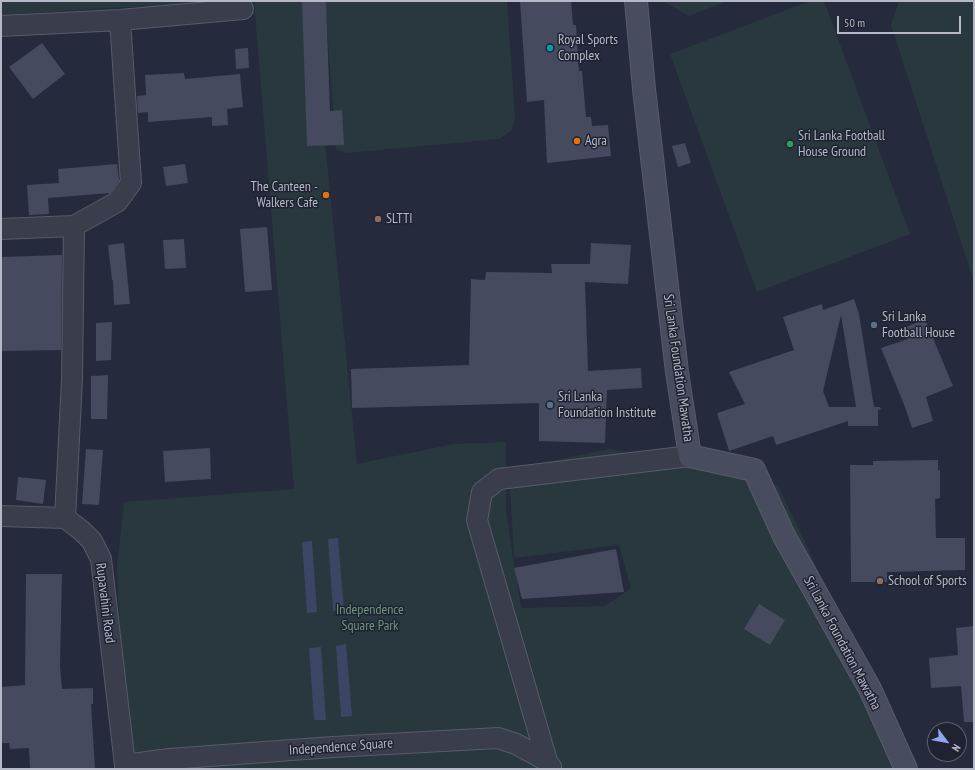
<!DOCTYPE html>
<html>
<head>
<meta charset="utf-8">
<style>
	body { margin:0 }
	#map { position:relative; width:975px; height:770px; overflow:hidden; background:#252b3c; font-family:"PT Sans Narrow",sans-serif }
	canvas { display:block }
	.frame { position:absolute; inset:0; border:2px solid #b5b8c7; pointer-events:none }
	.north { position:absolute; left:927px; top:722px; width:40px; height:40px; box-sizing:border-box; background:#1e2231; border:1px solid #5a5e6d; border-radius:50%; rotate:122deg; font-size:11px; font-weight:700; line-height:16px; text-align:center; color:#b5b8c7 }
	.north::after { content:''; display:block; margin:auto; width:14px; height:18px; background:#91a3f1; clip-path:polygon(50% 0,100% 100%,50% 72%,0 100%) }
	.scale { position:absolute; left:837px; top:16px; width:124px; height:18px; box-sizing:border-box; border:2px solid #b5b8c7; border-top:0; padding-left:5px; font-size:12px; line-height:14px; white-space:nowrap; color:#b5b8c7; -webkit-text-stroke:3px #1e2231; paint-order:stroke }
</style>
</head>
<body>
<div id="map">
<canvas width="975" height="770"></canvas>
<div class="frame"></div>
<div class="north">N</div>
<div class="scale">50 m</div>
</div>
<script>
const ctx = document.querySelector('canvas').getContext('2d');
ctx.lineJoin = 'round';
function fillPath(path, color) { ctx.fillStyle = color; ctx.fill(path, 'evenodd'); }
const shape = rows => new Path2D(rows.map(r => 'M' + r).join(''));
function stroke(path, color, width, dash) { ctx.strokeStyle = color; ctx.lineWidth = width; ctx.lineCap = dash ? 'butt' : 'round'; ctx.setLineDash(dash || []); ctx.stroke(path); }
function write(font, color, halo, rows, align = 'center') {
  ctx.font = font + ' "PT Sans Narrow",sans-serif'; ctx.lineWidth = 3; ctx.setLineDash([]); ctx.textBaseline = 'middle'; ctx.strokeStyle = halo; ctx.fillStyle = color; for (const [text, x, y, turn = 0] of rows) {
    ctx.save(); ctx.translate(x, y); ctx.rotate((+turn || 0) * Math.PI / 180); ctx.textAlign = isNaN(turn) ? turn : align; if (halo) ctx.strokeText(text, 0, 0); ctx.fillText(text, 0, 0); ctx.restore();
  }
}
const green = shape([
	[1,1,249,1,249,2,109,8,1,15],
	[254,1,311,1,357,464,453,444,506,442,506,511,521,608,605,606,631,588,619,545,514,558,509,470,609,449,778,485,854,647,902,769,127,769,117,568,124,502,294,489],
	[325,1,507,1,515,116,512,130,499,139,346,153,336,149],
	[663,1,727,1,689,16],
	[810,1,824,1,910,234,757,292,670,54],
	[899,1,974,1,974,282,891,25]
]);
const water = shape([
	[338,538,344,610,333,611,328,539],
	[312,541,317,612,307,613,302,542],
	[346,644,352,716,341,717,336,646],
	[321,647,326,720,314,720,309,648]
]);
const building = shape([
	[302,1,326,1,330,111,342,110,344,145,307,146],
	[520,1,571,1,573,25,576,25,579,71,582,71,586,117,591,117,592,126,608,125,611,156,547,163,544,100,527,102],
	[42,43,65,74,33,99,9,67],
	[248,48,249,68,236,69,235,49],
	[184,73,185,79,240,74,243,107,227,109,228,125,212,126,212,117,148,122,148,112,138,113,137,96,146,95,145,75],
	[685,143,691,163,678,167,672,146],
	[117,164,119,180,110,193,48,198,49,214,29,215,27,185,59,183,58,169],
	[185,164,188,183,166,186,163,167],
	[267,227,272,290,245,292,240,229],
	[184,239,186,268,165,269,163,240],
	[124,243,130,304,114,305,113,280,112,280,108,245],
	[591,243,631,245,628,284,585,282,588,371,641,368,642,388,607,390,605,443,539,441,539,403,352,408,351,369,469,365,471,279,485,280,486,272,552,273,551,264,590,264],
	[62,255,61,350,1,351,1,257],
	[854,299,859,314,874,407,880,407,881,409,878,410,878,426,848,426,848,421,776,445,773,436,729,451,717,413,745,404,729,372,794,350,783,317,822,304,823,310],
	[841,315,856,407,829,407,823,391],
	[925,319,953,386,926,397,933,421,912,428,905,407,881,348,908,339,904,328],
	[112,322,111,360,96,361,96,323],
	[108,375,107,419,91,419,91,376],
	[210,448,211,479,165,482,163,451],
	[86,449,103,450,99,505,82,504],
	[938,460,938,470,940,470,940,498,935,499,936,538,965,538,965,570,887,572,887,582,851,582,850,465,873,465,873,461],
	[18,477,46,480,43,504,16,500],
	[616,549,624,592,522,599,514,568],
	[26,574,62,574,60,666,62,689,93,688,93,704,91,704,95,769,30,769,29,748,10,749,9,743,1,743,1,687,25,685],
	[759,604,785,620,770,645,744,629],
	[974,626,974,722,964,722,961,686,931,688,929,658,958,655,956,628]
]);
const street = shape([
	[1,26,120,20,243,9],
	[1,229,74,226,117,202,131,183,120,20],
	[1,516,65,518,81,530,92,541,101,559,125,765],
	[65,518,72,379,74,226],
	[547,761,477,520,482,492,499,479,690,456],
	[125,769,125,765,169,759,333,747,498,738,516,744,547,761,551,767]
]);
const secondary = shape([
	[636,1,644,89,677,372,690,456,754,470,784,536,870,689,906,769]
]);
const markers = [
	[550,48,4,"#0f9aa8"],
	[577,141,4,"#e8710a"],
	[790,144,4,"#2e9e5b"],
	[326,195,4,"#e8710a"],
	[378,219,4,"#8d6e63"],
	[874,325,4,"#5c6f8a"],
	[550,405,4,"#5c6f8a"],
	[880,581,4,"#8d6e63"]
];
const poiNames = [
	["Royal Sports",558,40],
	["Complex",558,56],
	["Sri Lanka Football",798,136],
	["House Ground",798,152],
	["Agra",585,141],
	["The Canteen -",318,187,"right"],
	["Walkers Cafe",318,203,"right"],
	["SLTTI",386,219],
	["Sri Lanka",882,317],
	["Football House",882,333],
	["Sri Lanka",558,397],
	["Foundation Institute",558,413],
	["School of Sports",888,581]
];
const streetNames = [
	["Sri Lanka Foundation Mawatha",678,368,82],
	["Rupavahini Road",105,603,83],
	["Sri Lanka Foundation Mawatha",842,643,62],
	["Independence Square",341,747,-4]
];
const parkNames = [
	["Independence",370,610],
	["Square Park",370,626]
];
fillPath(green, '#28383e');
fillPath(water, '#3c4564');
fillPath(building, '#454a5e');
stroke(street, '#575b6a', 22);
stroke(secondary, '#575b6a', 24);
stroke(street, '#393d4c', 20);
stroke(secondary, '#484c5f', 22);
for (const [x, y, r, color] of markers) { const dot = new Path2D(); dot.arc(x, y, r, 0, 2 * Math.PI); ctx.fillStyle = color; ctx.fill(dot); stroke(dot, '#1e2231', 1.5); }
write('14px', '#b5b8c7', '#1e2231', poiNames, 'left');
write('14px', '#b5b8c7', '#1e2231', streetNames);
write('14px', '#6e977f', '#1e2231', parkNames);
</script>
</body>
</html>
